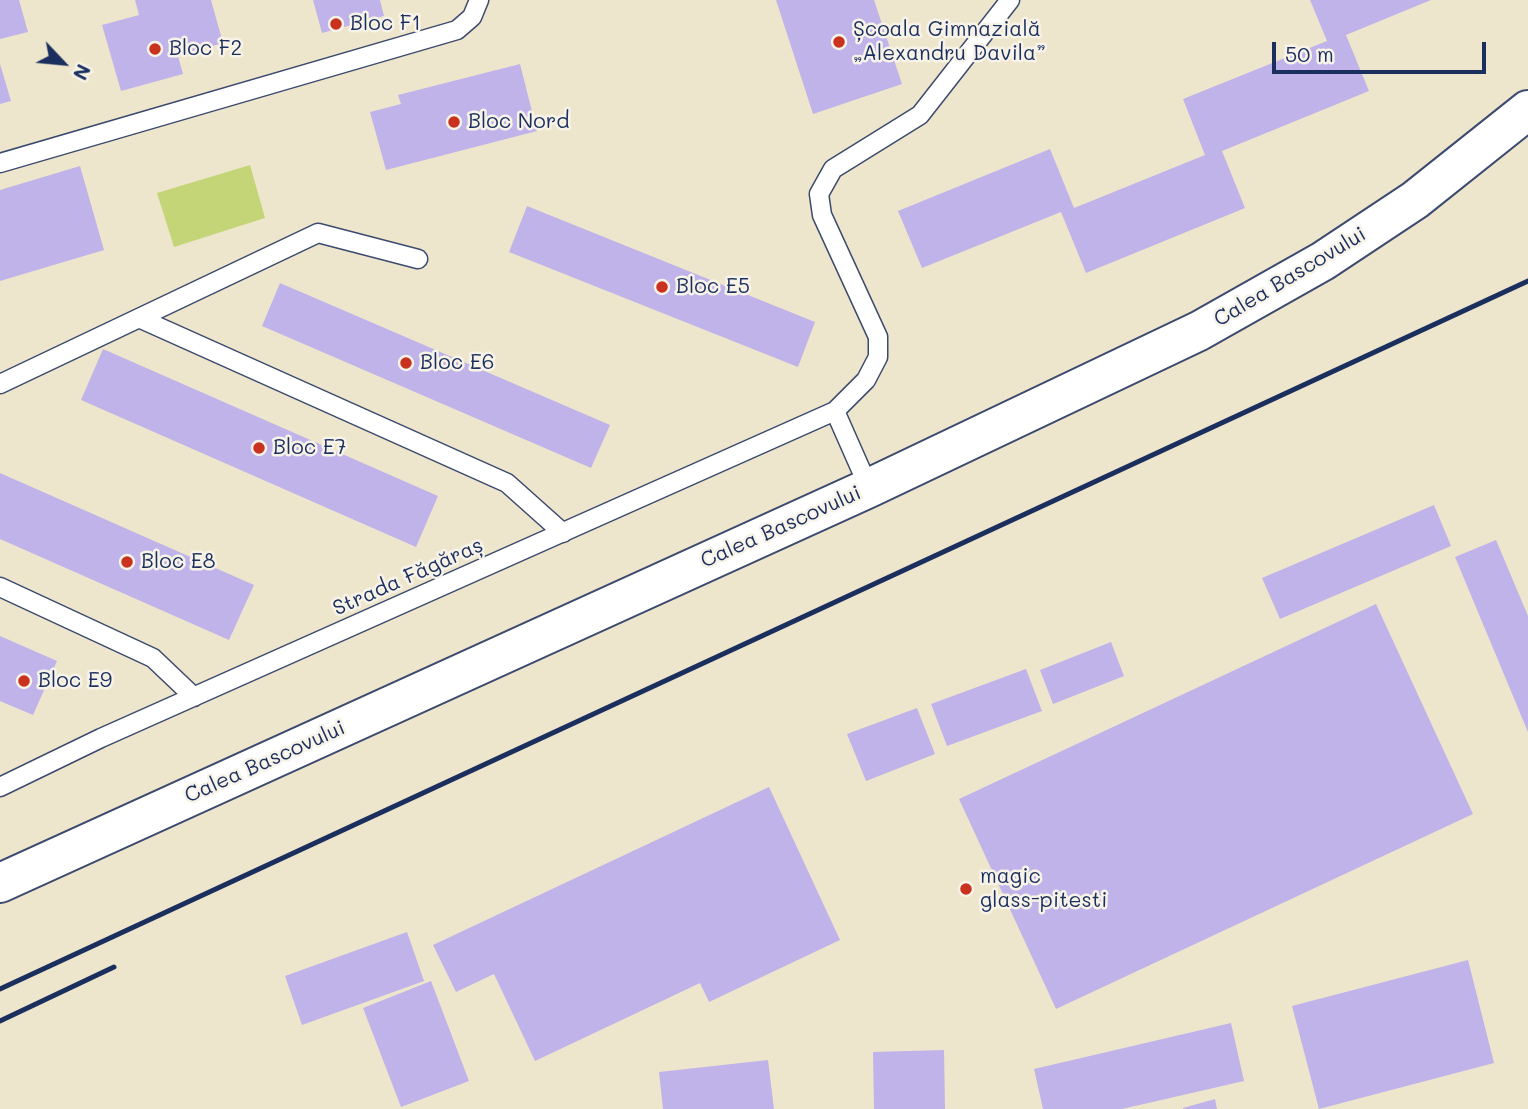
<!DOCTYPE html>
<html>
<head>
<meta charset="utf-8">
<style>
	body { margin:0 }
	#map { position:relative; width:1528px; height:1109px; overflow:hidden; background:#eee6cc; font-family:Mali,sans-serif }
	canvas { display:block }
	.north { position:absolute; left:28px; top:28px; width:70px; height:70px; -webkit-text-stroke:5px #f7f3e8; paint-order:stroke; rotate:116deg; font-size:19px; font-weight:700; line-height:28px; text-align:center; color:#1b2f5e }
	.north::after { content:''; display:block; margin:auto; width:24px; height:32px; background:#1b2f5e; clip-path:polygon(50% 0,100% 100%,50% 72%,0 100%) }
	.scale { position:absolute; left:1272px; top:42px; width:214px; height:32px; box-sizing:border-box; border:4px solid #1b2f5e; border-top:0; padding-left:9px; font-size:21px; line-height:24px; white-space:nowrap; color:#1b2f5e; -webkit-text-stroke:5px #f7f3e8; paint-order:stroke }
</style>
</head>
<body>
<div id="map">
<canvas width="1528" height="1109"></canvas>
<div class="north">N</div>
<div class="scale">50 m</div>
</div>
<script>
const ctx = document.querySelector('canvas').getContext('2d');
ctx.lineJoin = 'round';
function fillPath(path, color) { ctx.fillStyle = color; ctx.fill(path, 'evenodd'); }
const shape = rows => new Path2D(rows.map(r => 'M' + r).join(''));
function stroke(path, color, width, dash) { ctx.strokeStyle = color; ctx.lineWidth = width; ctx.lineCap = dash ? 'butt' : 'round'; ctx.setLineDash(dash || []); ctx.stroke(path); }
function write(font, color, halo, rows, align = 'center') {
  ctx.font = font + ' Mali,sans-serif'; ctx.lineWidth = 5; ctx.setLineDash([]); ctx.textBaseline = 'middle'; ctx.strokeStyle = halo; ctx.fillStyle = color; for (const [text, x, y, turn = 0] of rows) {
    ctx.save(); ctx.translate(x, y); ctx.rotate((+turn || 0) * Math.PI / 180); ctx.textAlign = isNaN(turn) ? turn : align; if (halo) ctx.strokeText(text, 0, 0); ctx.fillText(text, 0, 0); ctx.restore();
  }
}
const green = shape([
	[250,165,265,218,174,247,157,193]
]);
const building = shape([
	[0,0,19,0,28,32,0,39],
	[135,0,211,0,223,43,178,56,183,74,121,91,102,25,139,15],
	[313,0,380,0,384,16,322,33],
	[776,0,874,0,902,84,813,114],
	[1310,0,1431,0,1346,35,1369,91,1222,151,1245,208,1086,273,1061,212,922,268,898,211,1050,149,1074,208,1205,155,1183,99,1327,41],
	[0,64,11,101,0,104],
	[520,64,537,131,386,170,370,112,401,104,398,95],
	[80,166,104,250,0,281,0,190],
	[527,206,815,322,798,367,509,252],
	[280,283,610,425,591,468,262,326],
	[103,349,438,496,416,547,81,400],
	[0,473,254,585,229,640,0,539],
	[1434,505,1451,546,1280,619,1262,578],
	[1496,540,1528,616,1528,732,1455,557],
	[1376,604,1473,814,1056,1009,959,799],
	[0,636,57,661,33,715,0,701],
	[1111,642,1124,676,1053,704,1040,670],
	[1026,669,1042,711,947,746,931,704],
	[917,708,935,754,866,781,847,734],
	[769,787,840,940,709,1002,700,983,535,1061,494,974,456,992,433,945],
	[407,932,424,981,302,1025,285,976],
	[1468,960,1494,1063,1319,1109,1292,1006],
	[431,981,469,1081,401,1107,363,1008],
	[1231,1023,1244,1081,1122,1109,1043,1109,1034,1069],
	[944,1050,945,1109,874,1109,873,1052],
	[768,1060,774,1109,663,1109,659,1072],
	[1215,1099,1217,1109,1183,1109,1183,1108]
]);
const service = shape([
	[0,163,457,30,472,17,479,0],
	[141,319,507,483,563,533],
	[0,384,318,233,418,259],
	[869,488,835,411,866,380,878,357,878,337,822,215,819,194,833,169,920,115,1010,0],
	[0,587,153,658,194,697],
	[0,787,101,738,835,411]
]);
const tertiary = shape([
	[0,883,869,488,1199,331,1323,261,1415,200,1528,110]
]);
const rail = shape([
	[0,989,1528,281],
	[0,1021,114,967]
]);
const markers = [
	[336,24,7,"#c8321e"],
	[839,42,7,"#c8321e"],
	[155,49,7,"#c8321e"],
	[454,122,7,"#c8321e"],
	[662,287,7,"#c8321e"],
	[406,363,7,"#c8321e"],
	[259,448,7,"#c8321e"],
	[127,562,7,"#c8321e"],
	[24,681,7,"#c8321e"],
	[966,889,7,"#c8321e"]
];
const poiNames = [
	["Bloc F1",350,24],
	["Școala Gimnazială",853,30],
	["„Alexandru Davila”",853,54],
	["Bloc F2",169,49],
	["Bloc Nord",468,122],
	["Bloc E5",676,287],
	["Bloc E6",420,363],
	["Bloc E7",273,448],
	["Bloc E8",141,562],
	["Bloc E9",38,681],
	["magic",980,877],
	["glass-pitesti",980,901]
];
const streetNames = [
	["Calea Bascovului",1290,277,-31],
	["Calea Bascovului",781,527,-24],
	["Strada Făgăraș",408,577,-24],
	["Calea Bascovului",265,762,-24]
];
fillPath(green, '#c4d578');
fillPath(building, '#bfb3e9');
stroke(service, '#3b4a6e', 21);
stroke(tertiary, '#3b4a6e', 42);
stroke(service, '#fff', 18);
stroke(tertiary, '#fff', 38);
stroke(rail, '#1b2f5e', 5);
for (const [x, y, r, color] of markers) { const dot = new Path2D(); dot.arc(x, y, r, 0, 2 * Math.PI); ctx.fillStyle = color; ctx.fill(dot); stroke(dot, '#f7f3e8', 2.5); }
write('21px', '#1b2f5e', '#f7f3e8', poiNames, 'left');
write('21px', '#1b2f5e', '#f7f3e8', streetNames);
</script>
</body>
</html>
